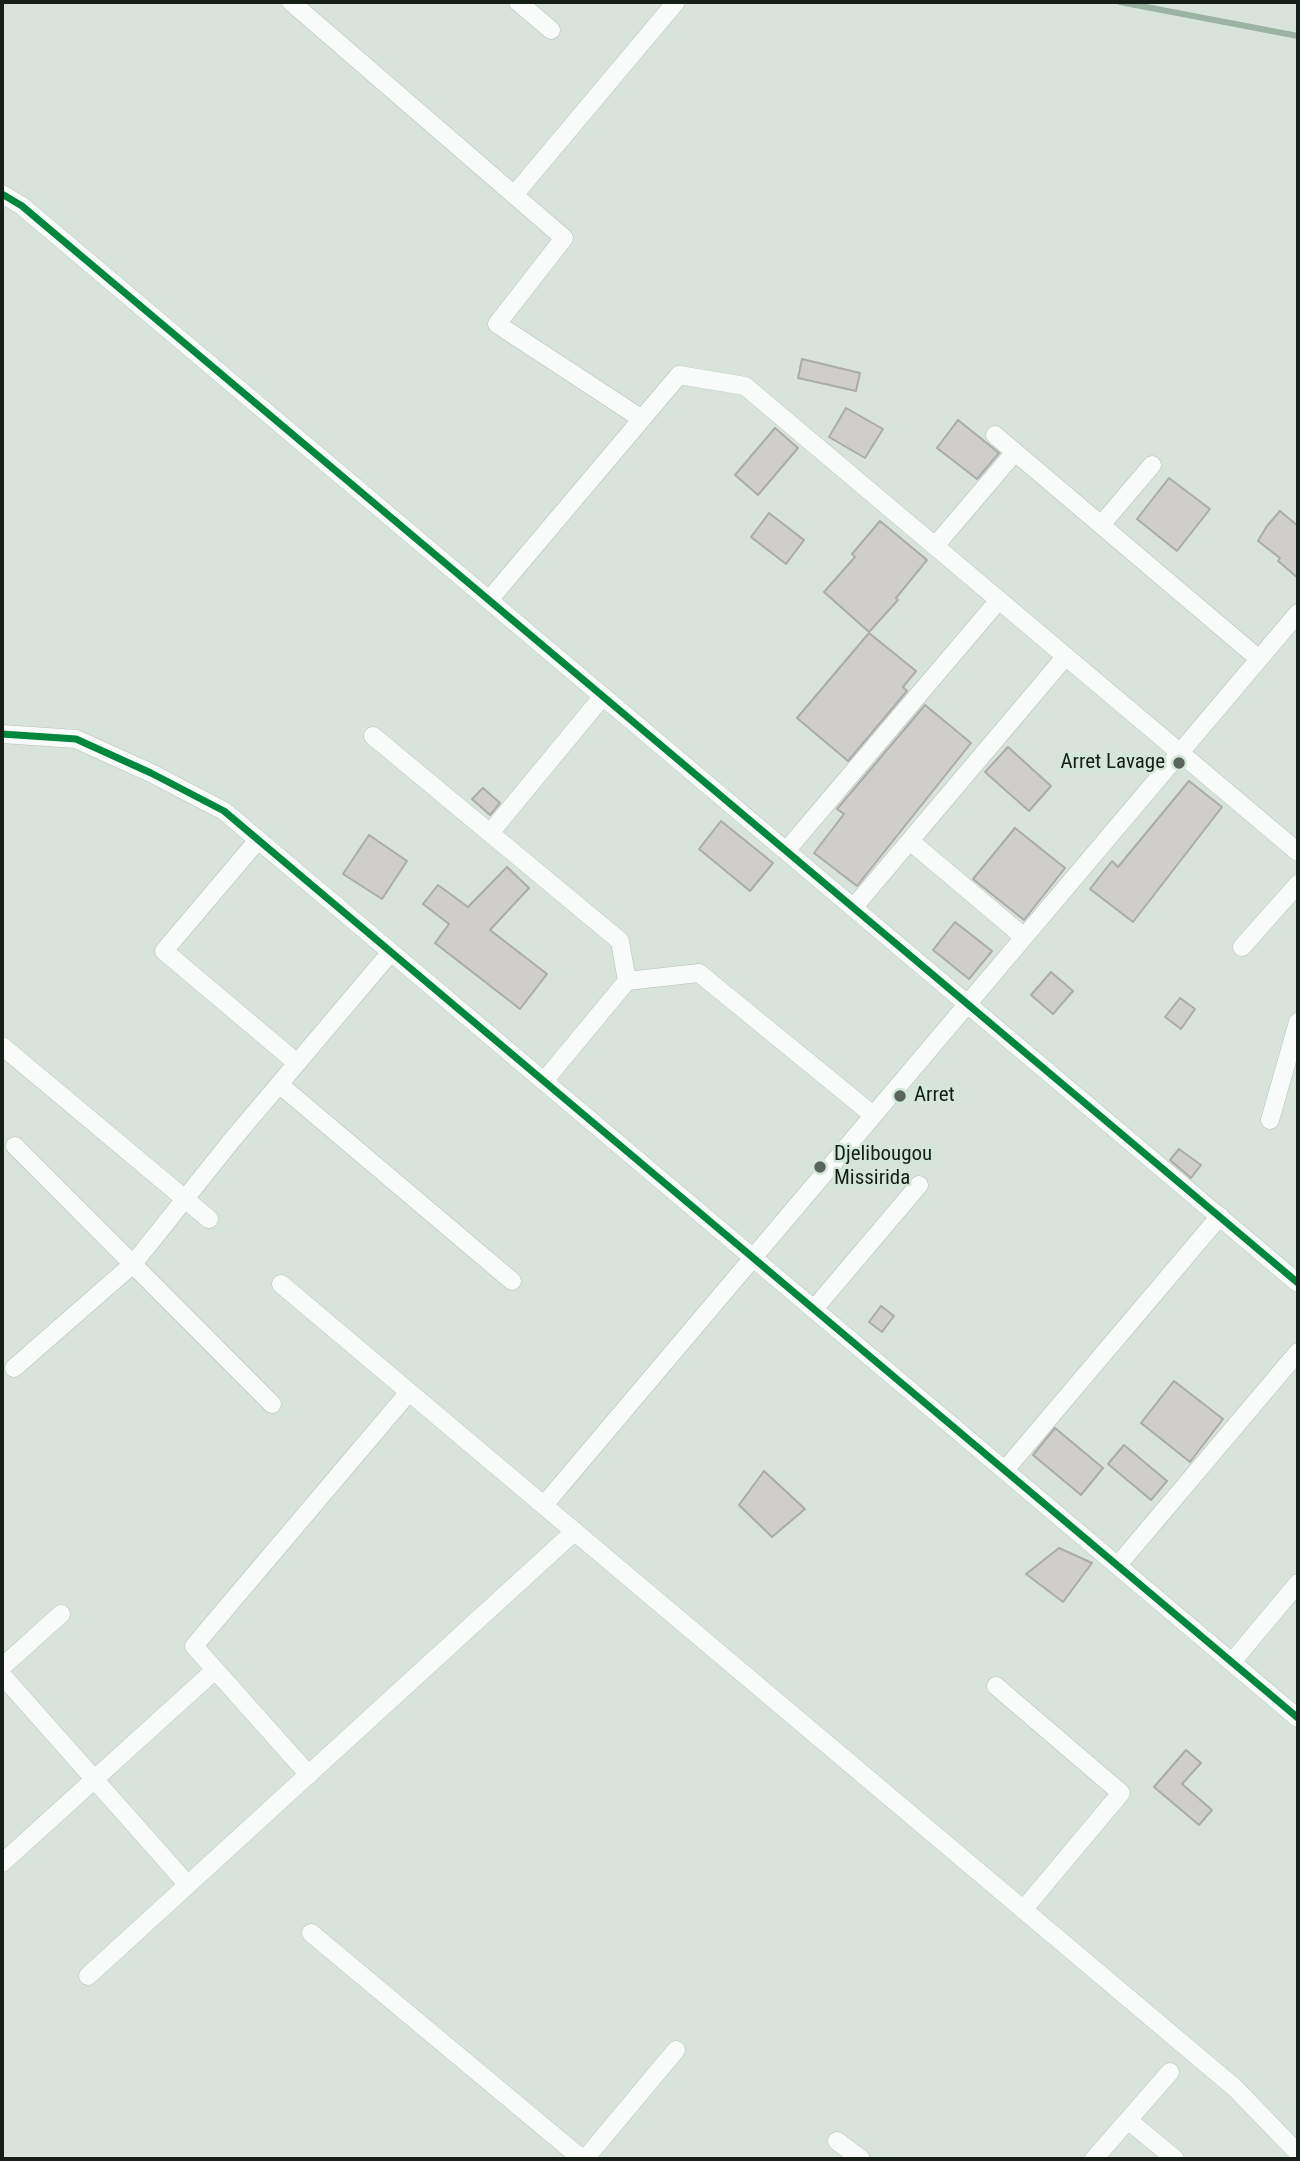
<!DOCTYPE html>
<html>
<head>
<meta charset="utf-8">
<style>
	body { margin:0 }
	#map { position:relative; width:1300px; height:2161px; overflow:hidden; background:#d8e3db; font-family:"Roboto Condensed",sans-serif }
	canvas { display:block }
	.frame { position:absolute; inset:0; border:4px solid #161e18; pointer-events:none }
</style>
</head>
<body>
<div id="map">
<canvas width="1300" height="2161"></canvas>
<div class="frame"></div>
</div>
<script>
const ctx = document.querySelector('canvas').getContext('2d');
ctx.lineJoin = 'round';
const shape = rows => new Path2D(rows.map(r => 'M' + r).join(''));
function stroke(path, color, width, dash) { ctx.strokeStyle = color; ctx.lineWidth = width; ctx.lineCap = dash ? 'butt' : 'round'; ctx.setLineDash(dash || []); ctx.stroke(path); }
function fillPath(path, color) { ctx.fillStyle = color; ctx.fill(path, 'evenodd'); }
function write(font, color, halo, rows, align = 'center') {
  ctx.font = font + ' "Roboto Condensed",sans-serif'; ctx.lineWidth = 5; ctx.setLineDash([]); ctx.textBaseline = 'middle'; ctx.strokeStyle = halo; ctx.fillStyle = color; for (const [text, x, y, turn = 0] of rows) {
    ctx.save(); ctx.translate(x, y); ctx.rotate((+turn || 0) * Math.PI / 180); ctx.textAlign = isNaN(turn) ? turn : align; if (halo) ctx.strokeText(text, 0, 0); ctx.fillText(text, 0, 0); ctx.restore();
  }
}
const stream = shape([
	[1120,2,1298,36]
]);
const building = shape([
	[802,359,860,373,856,391,798,378,802,359],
	[846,408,883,429,865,458,829,437,846,408],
	[958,420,999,453,977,479,937,448,958,420],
	[775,428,798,448,758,495,735,475,775,428],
	[1169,478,1210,509,1177,551,1137,519,1169,478],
	[1280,511,1298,526,1298,578,1278,561,1280,558,1258,541,1267,526,1280,511],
	[769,513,804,540,786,564,751,537,769,513],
	[880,521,927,560,896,598,898,600,869,632,824,592,855,557,852,554,880,521],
	[869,633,916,671,903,687,907,691,848,761,797,718,869,633],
	[925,705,971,743,857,886,814,853,844,814,837,809,925,705],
	[1008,747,1051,786,1029,811,985,772,1008,747],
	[1189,781,1222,807,1133,922,1090,889,1112,861,1118,867,1189,781],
	[483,788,500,803,490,815,472,799,483,788],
	[721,821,773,863,750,891,699,849,721,821],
	[1015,828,1065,868,1024,920,973,879,1015,828],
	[369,835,407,861,382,899,343,874,369,835],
	[507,867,529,888,490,930,547,974,520,1009,435,943,449,924,423,904,438,885,468,907,507,867],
	[955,922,992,951,969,979,933,950,955,922],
	[1051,972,1073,991,1053,1014,1031,995,1051,972],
	[1180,998,1195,1009,1181,1029,1165,1017,1180,998],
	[1179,1149,1201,1165,1191,1178,1170,1160,1179,1149],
	[881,1306,894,1316,882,1332,869,1322,881,1306],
	[1174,1381,1223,1419,1190,1462,1141,1423,1174,1381],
	[1055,1428,1103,1468,1081,1495,1033,1455,1055,1428],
	[1124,1445,1167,1481,1151,1500,1108,1464,1124,1445],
	[764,1471,805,1509,772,1537,739,1505,764,1471],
	[1059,1548,1092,1563,1063,1602,1026,1574,1059,1548],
	[1186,1750,1201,1763,1182,1784,1212,1810,1199,1825,1154,1787,1186,1750]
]);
const street = shape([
	[291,2,564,238,497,324,642,419],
	[518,2,551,30],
	[2,194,22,206,1298,1283],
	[514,195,676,2],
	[995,435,1259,659],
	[1101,525,1152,465],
	[935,546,1015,452],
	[489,600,679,375,745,386,1298,852],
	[2,734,76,739,151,773,224,811,1298,1718],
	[373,736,620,941,627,981],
	[490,833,603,696],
	[258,840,164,951,297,1063],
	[910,841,1024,937],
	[786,851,999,600],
	[853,908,1066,656],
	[1242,947,1298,884],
	[2,1046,209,1219],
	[544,1081,627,981,699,973,873,1115],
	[279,1084,512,1281],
	[1270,1120,1298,1022],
	[15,1146,272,1404],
	[281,1284,1235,2088,1298,2153],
	[814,1309,919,1185],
	[14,1368,133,1264,232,1140,391,952],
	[1005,1470,1220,1216],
	[544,1505,1298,613],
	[1118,1565,1298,1352],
	[1232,1662,1298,1583],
	[2,1667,61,1614],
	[2,1675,188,1885],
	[996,1686,1121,1793,1023,1910],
	[309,1775,194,1646,409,1392],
	[2,1863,215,1670],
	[311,1933,582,2159],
	[88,1976,575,1531],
	[1128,2120,1175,2159],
	[837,2141,861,2159],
	[585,2159,676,2050],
	[1094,2159,1170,2072]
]);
const cycleway = shape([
	[2,194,22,206,1298,1283],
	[2,734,76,739,151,773,224,811,1298,1718]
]);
const markers = [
	[1179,763,7,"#5a635c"],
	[900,1096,7,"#5a635c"],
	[820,1167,7,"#5a635c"]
];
const poiNames = [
	["Arret Lavage",1165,763,"right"],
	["Arret",914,1096],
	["Djelibougou",834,1155],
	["Missirida",834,1179]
];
stroke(stream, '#9ab3a2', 6);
fillPath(building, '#d0cecc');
stroke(building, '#ababa8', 2);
stroke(street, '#b8c1ba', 19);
stroke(street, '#f9fbfa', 18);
stroke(cycleway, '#00873e', 7);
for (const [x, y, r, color] of markers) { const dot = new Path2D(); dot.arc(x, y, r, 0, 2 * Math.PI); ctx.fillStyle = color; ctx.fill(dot); stroke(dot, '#d3e8d9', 2.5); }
write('21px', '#161e18', '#d3e8d9', poiNames, 'left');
</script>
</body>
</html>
